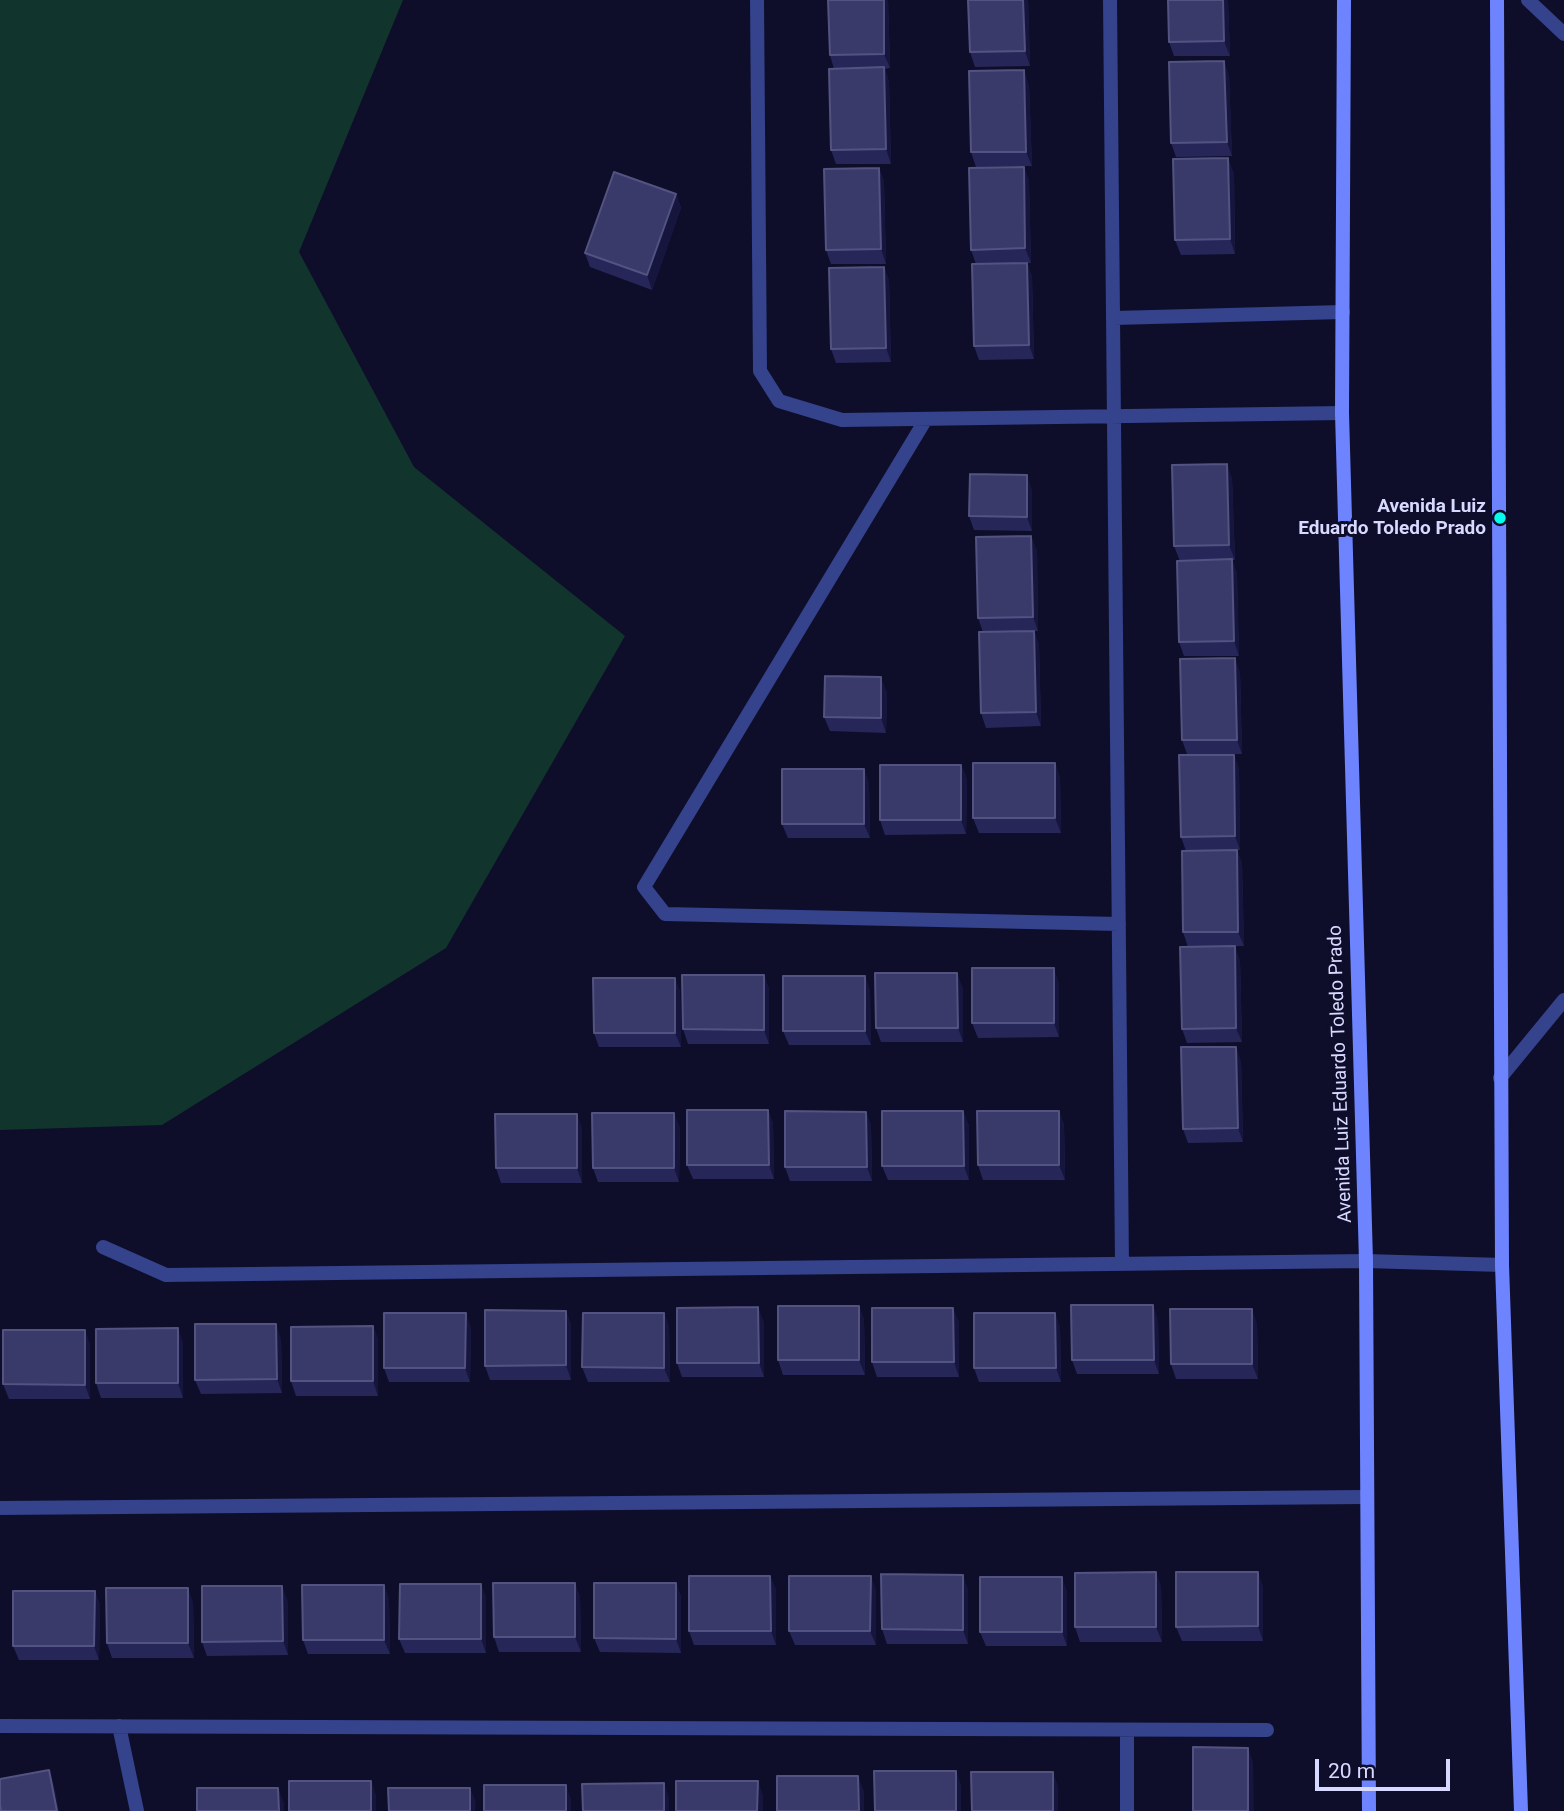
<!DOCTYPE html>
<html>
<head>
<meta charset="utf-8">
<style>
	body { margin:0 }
	#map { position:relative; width:1564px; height:1811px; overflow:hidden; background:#0e0e2a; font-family:Roboto,sans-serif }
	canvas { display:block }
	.scale { position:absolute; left:1315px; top:1759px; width:135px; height:32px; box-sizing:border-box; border:4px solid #d7d9ff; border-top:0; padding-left:9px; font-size:21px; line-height:24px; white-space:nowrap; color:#d7d9ff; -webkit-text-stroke:5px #0e0e2a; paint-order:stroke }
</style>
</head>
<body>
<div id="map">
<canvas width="1564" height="1811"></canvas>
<div class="scale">20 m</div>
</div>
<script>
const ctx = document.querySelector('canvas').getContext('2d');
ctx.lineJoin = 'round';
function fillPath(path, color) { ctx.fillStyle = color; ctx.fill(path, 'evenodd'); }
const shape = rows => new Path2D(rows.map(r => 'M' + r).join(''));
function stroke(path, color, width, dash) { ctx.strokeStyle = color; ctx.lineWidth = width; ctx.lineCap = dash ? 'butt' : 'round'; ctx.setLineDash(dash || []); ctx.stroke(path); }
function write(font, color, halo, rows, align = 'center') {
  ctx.font = font + ' Roboto,sans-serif'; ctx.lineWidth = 6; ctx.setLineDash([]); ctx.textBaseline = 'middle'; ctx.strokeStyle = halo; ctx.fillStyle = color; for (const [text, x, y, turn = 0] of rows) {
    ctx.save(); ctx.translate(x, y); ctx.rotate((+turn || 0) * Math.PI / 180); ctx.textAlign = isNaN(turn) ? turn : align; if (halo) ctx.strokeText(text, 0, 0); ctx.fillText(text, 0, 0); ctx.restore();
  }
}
const green = shape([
	[0,0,403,0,299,252,414,467,625,636,446,948,162,1125,0,1130]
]);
const street = shape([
	[757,0,760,371,779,401,842,420,1342,413],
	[1110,0,1122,1263],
	[1528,0,1564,34],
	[1114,318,1343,312],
	[926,419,644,887,665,914,1119,924],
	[1500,1078,1564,1000],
	[103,1247,166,1275,1366,1261,1502,1265],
	[0,1508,1366,1497],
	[0,1726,1267,1730],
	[119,1726,137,1811],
	[1127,1730,1127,1811]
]);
const secondary = shape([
	[1344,0,1342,413,1366,1261,1369,1811],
	[1497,0,1502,1265,1521,1811]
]);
const wall = shape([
	[888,0,890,68,885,69,889,82,891,164,836,164,831,150,834,69,830,55],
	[1028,0,1030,66,975,67,970,52],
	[1228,0,1230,56,1174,56,1169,42],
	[1229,75,1232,156,1176,157,1171,143],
	[1029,85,1032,166,976,167,971,152],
	[1024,167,1029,181,1031,263,1027,263,1032,277,1034,359,979,360,974,346,976,264,971,250],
	[879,168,884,182,886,264,831,264,826,250],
	[1234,173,1235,254,1181,255,1175,240],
	[676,194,681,208,652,290,590,267,585,253],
	[884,267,889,281,891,362,836,363,831,349],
	[1232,478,1235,560,1232,560,1237,574,1239,656,1184,656,1179,642,1180,561,1174,546],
	[1032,490,1032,531,974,530,969,516],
	[1037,550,1038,631,1034,631,1039,645,1041,726,986,728,981,713,983,632,978,618],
	[1240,672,1242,754,1187,754,1182,740],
	[887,692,886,733,830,731,824,717],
	[1234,755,1239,769,1240,850,1237,850,1242,864,1244,946,1188,947,1183,932,1186,851,1181,837],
	[1055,763,1060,778,1061,833,979,833,973,818],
	[961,765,967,779,966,834,885,835,880,820],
	[864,769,869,784,870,838,788,838,782,824],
	[1240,960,1242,1042,1187,1043,1182,1029],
	[764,975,769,989,769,1044,688,1044,683,1029],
	[865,976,870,991,871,1045,789,1045,783,1031],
	[675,978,680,992,681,1047,599,1047,594,1033],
	[1059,983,1059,1037,978,1038,972,1023],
	[963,988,963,1042,881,1042,876,1028],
	[1241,1061,1243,1142,1188,1143,1183,1129],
	[768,1110,773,1124,774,1179,693,1179,687,1165],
	[963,1111,969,1126,969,1180,888,1180,882,1166],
	[1059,1111,1064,1125,1065,1180,983,1180,978,1165],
	[866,1112,871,1126,872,1181,790,1181,785,1167],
	[680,1127,679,1182,598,1182,593,1168],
	[582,1128,582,1183,501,1183,496,1168],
	[859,1306,864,1320,865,1375,783,1375,778,1360],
	[566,1311,571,1325,571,1380,490,1380,485,1366],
	[664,1313,669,1327,670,1382,588,1382,582,1367],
	[1055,1313,1060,1328,1061,1382,979,1382,974,1368],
	[1158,1319,1159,1374,1077,1374,1072,1360],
	[764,1322,764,1377,682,1377,677,1363],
	[959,1322,959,1377,877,1377,872,1362],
	[1257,1323,1258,1379,1176,1379,1171,1364],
	[373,1326,378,1340,378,1396,296,1396,291,1381],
	[471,1327,470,1382,389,1382,384,1368],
	[281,1339,282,1393,201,1394,195,1380],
	[183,1342,183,1398,101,1398,96,1383],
	[90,1344,90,1399,9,1399,3,1384],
	[770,1576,776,1590,776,1645,694,1645,689,1631],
	[575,1583,580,1597,581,1652,499,1652,494,1637],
	[676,1583,681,1597,681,1653,600,1652,594,1638],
	[481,1584,486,1598,486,1653,405,1653,399,1639],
	[384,1585,389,1600,390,1654,308,1654,303,1640],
	[1161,1586,1162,1642,1080,1642,1075,1627],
	[1263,1586,1263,1641,1182,1641,1176,1627],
	[968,1589,968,1644,887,1644,882,1629],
	[876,1590,876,1645,795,1645,789,1631],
	[95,1591,100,1605,99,1660,19,1660,13,1646],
	[1067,1591,1067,1646,986,1646,980,1632],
	[288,1601,288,1655,207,1656,202,1642],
	[193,1602,194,1658,112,1658,107,1643]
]);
const shadedWall = shape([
	[884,0,888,0,890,68,884,54],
	[1023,0,1028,0,1030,66,1025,51],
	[1223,0,1228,0,1230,56,1224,41],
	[1224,61,1229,75,1232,156,1227,142],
	[884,67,889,82,891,164,886,149],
	[1024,70,1029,85,1032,166,1026,152],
	[1228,158,1234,173,1235,254,1230,239],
	[1024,167,1029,181,1031,263,1025,248],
	[879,168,884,182,886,264,881,249],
	[676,194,681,208,652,290,647,275],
	[1027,263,1032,277,1034,359,1029,345],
	[884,267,889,281,891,362,886,348],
	[1227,464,1232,478,1235,560,1229,545],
	[1027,475,1032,490,1032,531,1027,517],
	[1031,536,1037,550,1038,631,1033,617],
	[1232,559,1237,574,1239,656,1234,641],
	[1034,631,1039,645,1041,726,1036,712],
	[1235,658,1240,672,1242,754,1237,740],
	[881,677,887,692,886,733,881,718],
	[1234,755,1239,769,1240,850,1235,836],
	[1055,763,1060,778,1061,833,1055,818],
	[961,765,967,779,966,834,961,820],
	[864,769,869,784,870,838,864,824],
	[1237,850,1242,864,1244,946,1238,932],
	[1235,946,1240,960,1242,1042,1236,1028],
	[1054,968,1059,983,1059,1037,1054,1023],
	[957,973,963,988,963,1042,958,1028],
	[764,975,769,989,769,1044,764,1030],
	[865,976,870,991,871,1045,865,1031],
	[675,978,680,992,681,1047,675,1033],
	[1236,1047,1241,1061,1243,1142,1238,1128],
	[768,1110,773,1124,774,1179,769,1165],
	[963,1111,969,1126,969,1180,964,1166],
	[1059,1111,1064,1125,1065,1180,1059,1165],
	[866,1112,871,1126,872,1181,867,1167],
	[674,1113,680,1127,679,1182,674,1168],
	[577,1114,582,1128,582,1183,577,1168],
	[1153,1305,1158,1319,1159,1374,1154,1360],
	[859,1306,864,1320,865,1375,859,1360],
	[758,1307,764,1322,764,1377,759,1363],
	[953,1308,959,1322,959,1377,954,1362],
	[1252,1309,1257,1323,1258,1379,1252,1364],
	[566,1311,571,1325,571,1380,566,1365],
	[466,1313,471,1327,470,1382,465,1368],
	[664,1313,669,1327,670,1382,664,1368],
	[1055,1313,1060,1328,1061,1382,1056,1368],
	[276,1324,281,1339,282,1393,277,1379],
	[373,1326,378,1340,378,1396,373,1381],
	[178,1328,183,1342,183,1398,178,1383],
	[85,1330,90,1344,90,1399,85,1385],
	[1156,1572,1161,1586,1162,1642,1156,1627],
	[1258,1572,1263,1586,1263,1641,1258,1626],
	[963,1575,968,1589,968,1644,963,1630],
	[770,1576,776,1590,776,1645,771,1631],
	[871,1576,876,1590,876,1645,870,1631],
	[1062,1577,1067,1591,1067,1646,1062,1632],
	[575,1583,580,1597,581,1652,575,1637],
	[676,1583,681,1597,681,1653,676,1639],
	[481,1584,486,1598,486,1653,481,1639],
	[384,1585,389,1600,390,1654,384,1640],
	[282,1586,288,1601,288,1655,283,1641],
	[188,1588,193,1602,194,1658,188,1643],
	[95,1591,100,1605,99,1660,94,1646],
	[1248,1748,1253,1762,1254,1811,1248,1811],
	[49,1770,54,1784,59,1811,57,1811],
	[956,1771,961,1785,961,1811,956,1811],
	[1053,1772,1058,1786,1058,1811,1053,1811],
	[858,1776,864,1791,864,1811,859,1811],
	[371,1781,376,1795,376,1811,371,1811],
	[758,1781,763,1795,763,1811,757,1811],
	[664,1783,669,1797,669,1811,664,1811],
	[566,1785,571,1799,571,1811,566,1811],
	[278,1788,284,1803,284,1811,279,1811],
	[470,1788,476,1802,475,1811,470,1811]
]);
const building = shape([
	[828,0,884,0,884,54,830,55,828,0],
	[968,0,1023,0,1025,51,970,52,968,0],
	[1168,0,1223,0,1224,41,1169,42,1168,0],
	[1224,61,1227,142,1171,143,1169,62,1224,61],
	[884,67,886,149,831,150,829,69,884,67],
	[1024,70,1026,152,971,152,969,71,1024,70],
	[1228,158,1230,239,1175,240,1173,159,1228,158],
	[1024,167,1025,248,971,250,969,168,1024,167],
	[879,168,881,249,826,250,824,169,879,168],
	[614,172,676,194,647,275,585,253,614,172],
	[1027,263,1029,345,974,346,972,264,1027,263],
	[884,267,886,348,831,349,829,268,884,267],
	[1227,464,1229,545,1174,546,1172,465,1227,464],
	[970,474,1027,475,1027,517,969,516,970,474],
	[1031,536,1033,617,978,618,976,537,1031,536],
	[1232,559,1234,641,1179,642,1177,561,1232,559],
	[1034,631,1036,712,981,713,979,632,1034,631],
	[1235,658,1237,740,1182,740,1180,659,1235,658],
	[825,676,881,677,881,718,824,717,825,676],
	[1179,755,1234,755,1235,836,1181,837,1179,755],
	[973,763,1055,763,1055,818,973,818,973,763],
	[880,765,961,765,961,820,880,820,880,765],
	[782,769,864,769,864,824,782,824,782,769],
	[1237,850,1238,932,1183,932,1182,851,1237,850],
	[1235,946,1236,1028,1182,1029,1180,947,1235,946],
	[972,968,1054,968,1054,1023,972,1023,972,968],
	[875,973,957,973,958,1028,876,1028,875,973],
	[682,975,764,975,764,1030,683,1029,682,975],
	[783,976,865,976,865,1031,783,1031,783,976],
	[593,978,675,978,675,1033,594,1033,593,978],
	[1181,1047,1236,1047,1238,1128,1183,1129,1181,1047],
	[687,1110,768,1110,769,1165,687,1165,687,1110],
	[785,1111,866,1112,867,1167,785,1167,785,1111],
	[882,1111,963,1111,964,1166,882,1166,882,1111],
	[977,1111,1059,1111,1059,1165,978,1165,977,1111],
	[592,1113,674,1113,674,1168,593,1168,592,1113],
	[495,1114,577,1114,577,1168,496,1168,495,1114],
	[1071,1305,1153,1305,1154,1360,1072,1360,1071,1305],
	[778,1306,859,1306,859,1360,778,1360,778,1306],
	[758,1307,759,1363,677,1363,677,1308,758,1307],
	[872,1308,953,1308,954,1362,872,1362,872,1308],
	[1170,1309,1252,1309,1252,1364,1171,1364,1170,1309],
	[485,1310,566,1311,566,1365,485,1366,485,1310],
	[384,1313,466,1313,465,1368,384,1368,384,1313],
	[583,1313,664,1313,664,1368,582,1367,583,1313],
	[974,1313,1055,1313,1056,1368,974,1368,974,1313],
	[195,1324,276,1324,277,1379,195,1380,195,1324],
	[373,1326,373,1381,291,1381,291,1327,373,1326],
	[178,1328,178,1383,96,1383,96,1329,178,1328],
	[3,1330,85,1330,85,1385,3,1384,3,1330],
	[1156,1572,1156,1627,1075,1627,1075,1573,1156,1572],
	[1176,1572,1258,1572,1258,1626,1176,1627,1176,1572],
	[881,1574,963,1575,963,1630,882,1629,881,1574],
	[689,1576,770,1576,771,1631,689,1631,689,1576],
	[789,1576,871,1576,870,1631,789,1631,789,1576],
	[980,1577,1062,1577,1062,1632,980,1632,980,1577],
	[493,1583,575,1583,575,1637,494,1637,493,1583],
	[594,1583,676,1583,676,1639,594,1638,594,1583],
	[400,1584,481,1584,481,1639,399,1639,400,1584],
	[302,1585,384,1585,384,1640,303,1640,302,1585],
	[202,1586,282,1586,283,1641,202,1642,202,1586],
	[106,1588,188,1588,188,1643,107,1643,106,1588],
	[13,1591,95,1591,94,1646,13,1646,13,1591],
	[1193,1747,1248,1748,1248,1811,1193,1811,1193,1747],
	[49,1770,57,1811,1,1811,0,1805,0,1779,49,1770],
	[874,1771,956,1771,956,1811,875,1811,874,1771],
	[971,1772,1053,1772,1053,1811,972,1811,971,1772],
	[777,1776,858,1776,859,1811,777,1811,777,1776],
	[289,1781,371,1781,371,1811,289,1811,289,1781],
	[676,1781,758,1781,757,1811,676,1811,676,1781],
	[664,1783,664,1811,583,1811,582,1784,664,1783],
	[484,1785,566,1785,566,1811,484,1811,484,1785],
	[197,1788,278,1788,279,1811,197,1811,197,1788],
	[388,1788,470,1788,470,1811,389,1811,388,1788]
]);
const markers = [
	[1500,518,7,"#03ffec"]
];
const poiNames = [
	["Avenida Luiz",1486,507],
	["Eduardo Toledo Prado",1486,529]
];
const streetNames = [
	["Avenida Luiz Eduardo Toledo Prado",1341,1074,-92]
];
fillPath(green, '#11342d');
stroke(street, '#35428c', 14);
stroke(secondary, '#6e84ff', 14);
fillPath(wall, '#272659');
fillPath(shadedWall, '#15153e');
fillPath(building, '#3a3a6a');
stroke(building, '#535382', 2);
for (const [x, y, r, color] of markers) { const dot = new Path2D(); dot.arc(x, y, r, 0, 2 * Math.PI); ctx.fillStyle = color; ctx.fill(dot); stroke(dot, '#0e0e2a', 2.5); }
write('bold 19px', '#d7d9ff', '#0e0e2a', poiNames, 'right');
write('19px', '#d7d9ff', '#0e0e2a', streetNames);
</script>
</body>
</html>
